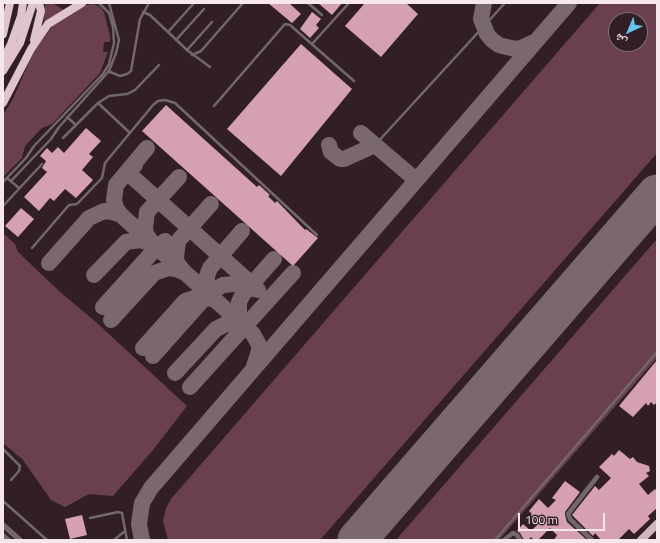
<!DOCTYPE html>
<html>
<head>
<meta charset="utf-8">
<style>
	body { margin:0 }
	#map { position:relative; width:660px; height:543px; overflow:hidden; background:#321f26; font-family:"Titillium Web","Noto Naskh Arabic",sans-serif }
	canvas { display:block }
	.frame { position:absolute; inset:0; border:4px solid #f5e7ec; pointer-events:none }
	.north { position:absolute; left:608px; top:12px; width:40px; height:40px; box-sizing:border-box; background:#321f26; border:1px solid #806f75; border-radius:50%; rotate:224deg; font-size:11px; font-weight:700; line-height:16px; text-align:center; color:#f5e7ec }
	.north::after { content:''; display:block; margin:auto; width:14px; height:18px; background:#65c5ee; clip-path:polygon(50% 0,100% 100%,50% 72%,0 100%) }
	.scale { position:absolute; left:518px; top:513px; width:87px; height:18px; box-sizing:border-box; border:2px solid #f5e7ec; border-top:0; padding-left:5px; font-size:12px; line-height:14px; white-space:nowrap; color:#f5e7ec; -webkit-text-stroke:3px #321f26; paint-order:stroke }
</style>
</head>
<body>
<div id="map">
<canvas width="660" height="543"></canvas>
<div class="frame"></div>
<div class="north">ش</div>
<div class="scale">100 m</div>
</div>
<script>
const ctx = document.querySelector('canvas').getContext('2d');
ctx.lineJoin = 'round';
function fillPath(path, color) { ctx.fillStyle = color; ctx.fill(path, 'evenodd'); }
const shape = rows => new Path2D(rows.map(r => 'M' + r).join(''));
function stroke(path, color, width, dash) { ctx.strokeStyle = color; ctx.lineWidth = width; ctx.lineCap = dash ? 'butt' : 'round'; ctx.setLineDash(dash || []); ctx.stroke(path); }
const green = shape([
	[45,3,52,3,66,11,44,24],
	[600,3,657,3,657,153,320,540,168,540,163,521,166,508,171,499],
	[616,20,640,20,640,44,616,44],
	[94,4,100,7,104,12,110,36,110,42,104,42,103,52,108,52,100,73,52,124,42,128,25,146,22,158,3,177,3,115,13,99,33,53,53,25,64,16,86,5],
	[3,233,15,244,18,252,59,291,97,323,187,406,153,450,113,496,89,494,65,507,51,500,23,460,3,443],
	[657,239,657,358,499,540,396,540]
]);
const taxiway = shape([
	[484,3,481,19,487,34,492,40,499,45,515,49,521,48,534,42],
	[361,133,416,180],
	[329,145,331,152,340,159,344,159,375,145],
	[147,148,116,185,114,200,116,208,121,215,253,334,259,345,259,351,254,366],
	[135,165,127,172,258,290],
	[49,263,89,218,104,211,112,212,121,215],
	[94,275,126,242,140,240,153,244,146,234,145,228,147,212,179,177],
	[103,307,157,247,165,241],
	[111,320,154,273,169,268,176,269,185,273,177,263,176,257,178,241,211,204],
	[143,348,185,301,200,296,215,300,209,293,207,285,207,276,210,268,242,231],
	[153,356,209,293,223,285,234,284,254,289],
	[175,373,216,329,226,324,235,324,245,327,239,316,239,302,243,294,274,259],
	[190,387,293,273],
	[142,540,139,524,142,503,151,488,569,3]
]);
const runway = shape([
	[357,540,657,194]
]);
const building = shape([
	[268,3,289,3,301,14,292,23],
	[318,3,342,3,332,15],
	[365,3,406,3,418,14,381,57,345,26],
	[312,12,321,19,316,25,319,28,310,38,300,29],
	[301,44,352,89,281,176,227,129],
	[166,105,257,187,259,185,270,195,268,196,275,203,277,201,305,230,306,229,318,238,293,266,142,131],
	[86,128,101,141,89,154,93,157,82,170,93,180,76,198,65,189,54,201,50,198,39,211,24,197,47,172,42,168,46,161,40,156,47,148,52,153,58,147,64,153],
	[21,208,34,219,18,237,5,226],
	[657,360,657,402,654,405,651,402,648,406,646,403,633,417,619,406],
	[619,450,630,459,633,457,637,462,649,466,650,471,646,473,649,476,639,484,648,495,655,489,657,491,657,508,648,516,650,519,634,534,629,529,618,540,601,540,595,533,593,536,572,515,595,486,599,490,611,478,599,467,612,454,614,456],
	[565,481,580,492,565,512,565,515,567,522,587,540,554,540,557,535,550,528,538,540,534,540,531,537,528,540,524,540,520,533,517,531,523,524,531,531,538,524,529,516,532,514,529,511,539,499,548,508,556,500,552,498],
	[82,515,87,535,70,539,65,519]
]);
const service = shape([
	[308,3,322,15],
	[143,12,150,15,187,50,210,67],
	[168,32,194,3],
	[176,40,204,9],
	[312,44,349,3],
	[187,50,212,22],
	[192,55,201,51,243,3],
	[108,71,120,76,127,74,131,71,140,19,149,3],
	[98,103,130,133],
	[214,106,285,24,290,25,354,81],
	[67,117,76,125],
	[63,138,98,103,109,96,127,94,135,90,159,65],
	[375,145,505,3],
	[7,178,19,188],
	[11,181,51,139,59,127,109,71,116,53,119,40,109,3],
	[3,182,26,158,34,146,103,74,109,64,114,43,113,27,109,13,99,3],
	[3,206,42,164],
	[32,248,69,205,77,204,102,178,105,163,153,105,158,101,165,100,175,103,317,235],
	[3,449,20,466,19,471,11,480],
	[3,501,47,540],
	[90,518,118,512,122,513,127,540],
	[114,540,125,531],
	[495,540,657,352]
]);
const minor = shape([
	[504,540,513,533,517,535,520,540],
	[592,540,570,519,568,514,597,477]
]);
const tertiary = shape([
	[3,525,20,540],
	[3,536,8,540]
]);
const trunk = shape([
	[641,540,657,524]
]);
const motorway = shape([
	[3,34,10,3],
	[34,40,41,11,39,3],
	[3,60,11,44,21,16,23,3],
	[3,71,20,43,33,3],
	[3,103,31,49,48,24,82,3]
]);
fillPath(green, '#6a3f50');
stroke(taxiway, '#7a686e', 16);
stroke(runway, '#7a686e', 39);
fillPath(building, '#d6a0b3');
stroke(service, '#72686b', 2.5);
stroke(minor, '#72686b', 4.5);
stroke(tertiary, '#72686b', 5.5);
stroke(trunk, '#d0b7bf', 8);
stroke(motorway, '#dfc4cd', 8);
</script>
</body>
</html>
